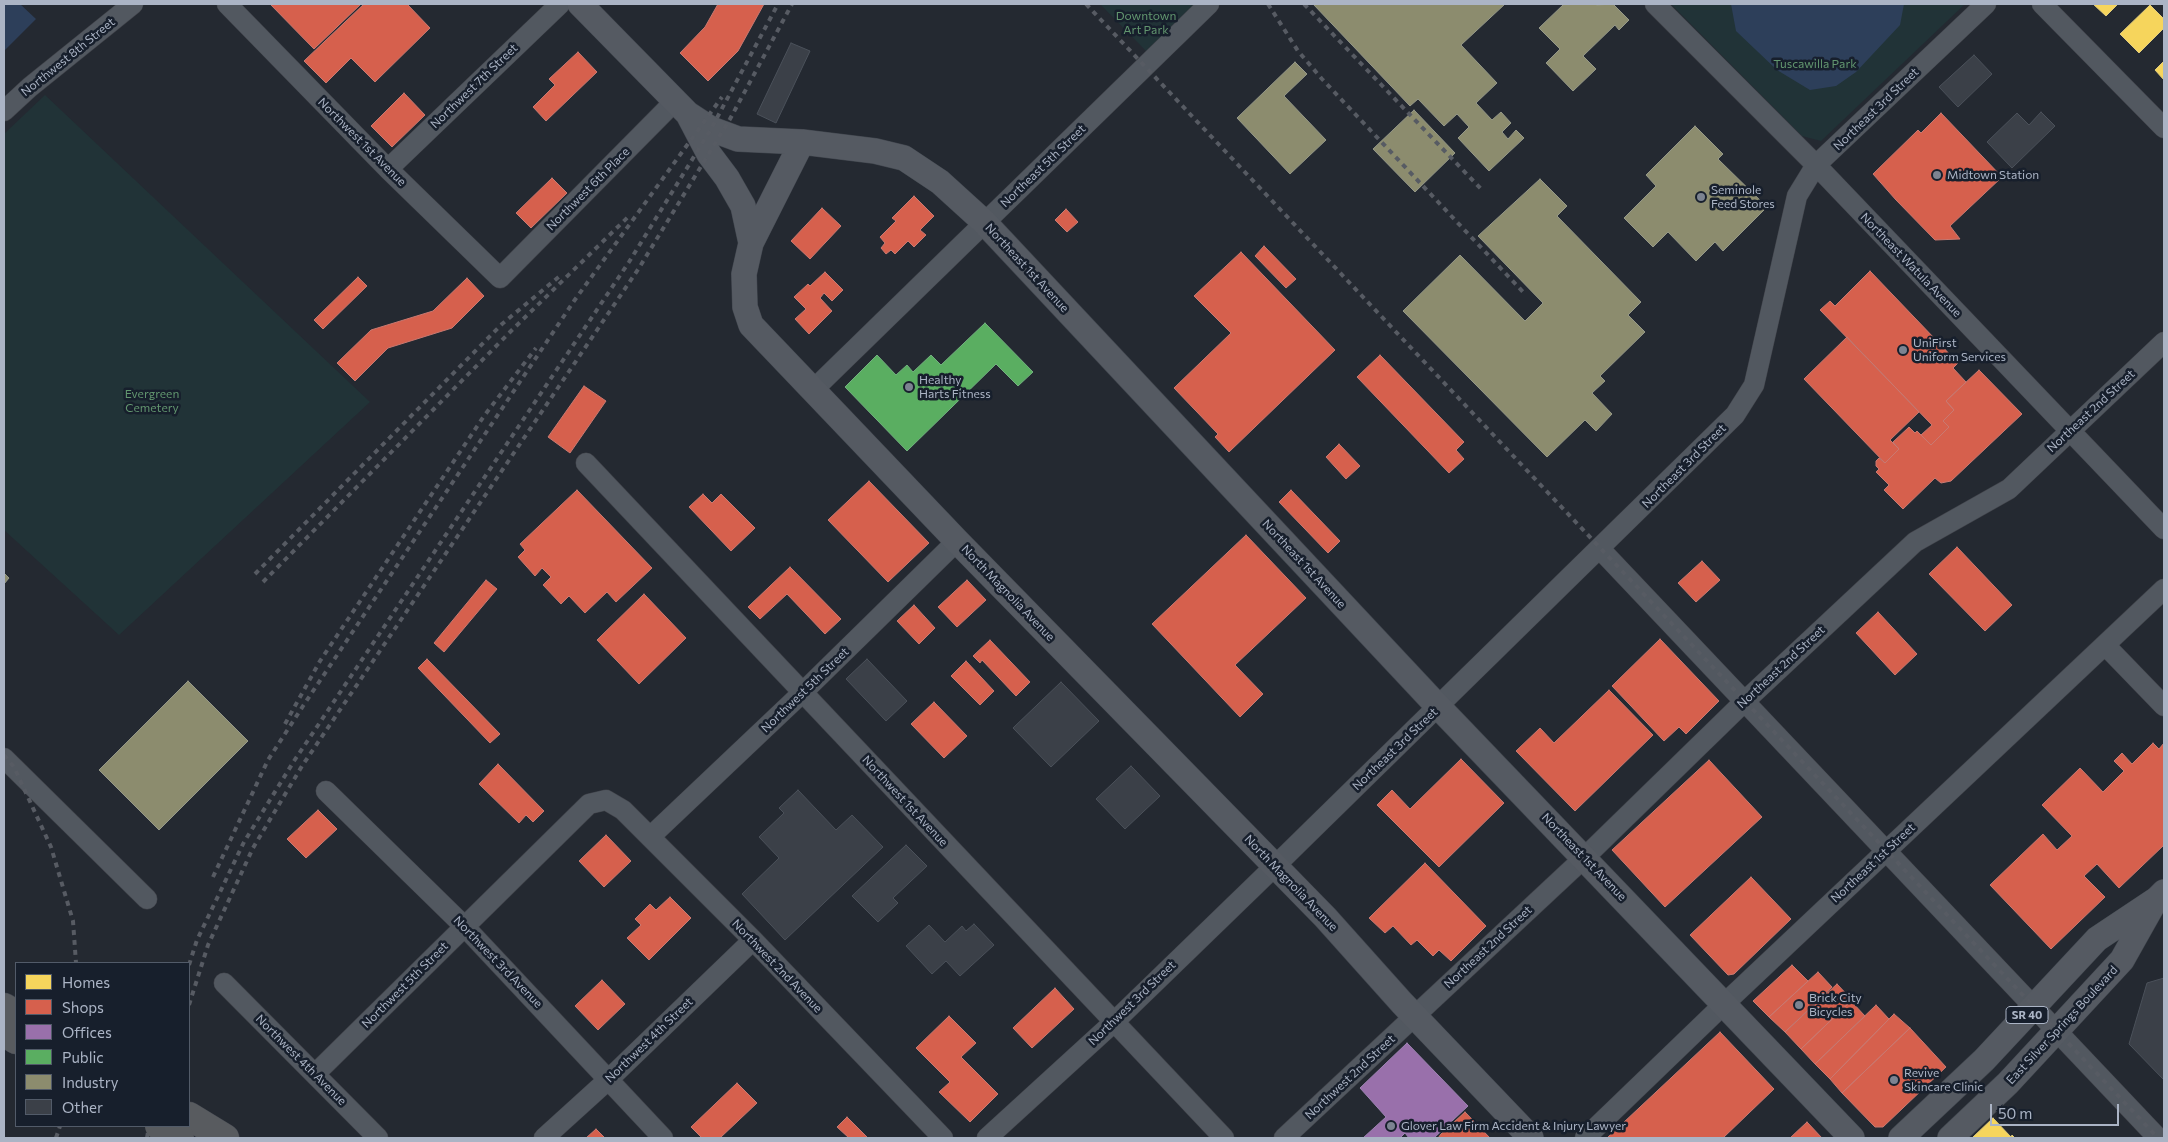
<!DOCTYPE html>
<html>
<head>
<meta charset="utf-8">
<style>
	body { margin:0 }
	#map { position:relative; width:2168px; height:1142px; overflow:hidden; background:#242931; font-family:Commissioner,sans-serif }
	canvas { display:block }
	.frame { position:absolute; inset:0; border:5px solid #abb4c5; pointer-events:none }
	.legend { position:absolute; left:15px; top:962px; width:175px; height:165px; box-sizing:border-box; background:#171f2c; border:1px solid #525b69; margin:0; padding:6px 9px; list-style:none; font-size:15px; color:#abb4c5 }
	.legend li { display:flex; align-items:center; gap:10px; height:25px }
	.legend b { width:25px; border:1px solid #525b69 }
	.scale { position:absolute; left:1990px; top:1104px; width:129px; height:22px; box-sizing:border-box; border:2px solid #abb4c5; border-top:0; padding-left:6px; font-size:15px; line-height:18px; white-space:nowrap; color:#abb4c5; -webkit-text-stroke:4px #171f2c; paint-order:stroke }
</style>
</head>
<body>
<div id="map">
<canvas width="2168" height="1142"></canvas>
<div class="frame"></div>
<ul class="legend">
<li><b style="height:14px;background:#f6d55c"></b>Homes</li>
<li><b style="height:14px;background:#d6604d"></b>Shops</li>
<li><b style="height:14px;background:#9970ab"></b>Offices</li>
<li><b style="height:14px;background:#5aae61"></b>Public</li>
<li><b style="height:14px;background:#8c8c6e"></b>Industry</li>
<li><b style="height:14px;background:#3b4048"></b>Other</li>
</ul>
<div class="scale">50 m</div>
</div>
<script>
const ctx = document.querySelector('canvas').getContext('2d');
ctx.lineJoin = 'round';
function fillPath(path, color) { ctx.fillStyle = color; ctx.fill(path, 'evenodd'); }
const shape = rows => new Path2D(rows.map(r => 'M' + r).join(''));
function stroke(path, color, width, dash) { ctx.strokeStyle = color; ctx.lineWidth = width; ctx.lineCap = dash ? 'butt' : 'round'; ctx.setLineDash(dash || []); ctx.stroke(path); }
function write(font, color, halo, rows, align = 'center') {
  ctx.font = font + ' Commissioner,sans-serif'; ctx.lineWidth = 5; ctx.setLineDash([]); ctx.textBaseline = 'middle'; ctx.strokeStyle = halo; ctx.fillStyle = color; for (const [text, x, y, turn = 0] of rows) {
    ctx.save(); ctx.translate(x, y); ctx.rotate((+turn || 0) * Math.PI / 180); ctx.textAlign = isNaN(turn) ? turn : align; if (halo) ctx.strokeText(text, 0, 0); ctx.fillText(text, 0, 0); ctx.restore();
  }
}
const green = shape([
	[1100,4,1195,4,1146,51],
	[1671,4,1965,4,1821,141,1802,136],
	[45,95,370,402,119,635,4,530,4,134]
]);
const water = shape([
	[4,4,20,4,36,19,4,51],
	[1731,4,1904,4,1900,25,1856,72,1836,86,1810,90,1777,70,1736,31]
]);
const homes = shape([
	[2093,4,2118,4,2106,16,2093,4],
	[2150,5,2164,19,2164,28,2139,53,2120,34,2150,5],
	[2164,61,2164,80,2155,70,2164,61],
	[1993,1118,2011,1137,2012,1135,2015,1138,1972,1138,1993,1118]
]);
const shops = shape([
	[270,4,361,4,314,49,270,4],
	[364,4,407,4,430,28,375,82,351,58,326,83,304,61,364,4],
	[718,4,764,4,738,51,708,81,680,53,705,27,718,4],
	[578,52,597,72,546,121,533,107,555,85,549,79,578,52],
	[404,93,425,115,392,147,371,126,404,93],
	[1941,113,2002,177,1950,226,1960,239,1935,240,1896,200,1873,174,1918,130,1921,133,1941,113],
	[552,178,567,193,531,228,516,213,552,178],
	[914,196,934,216,920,230,926,235,914,247,908,241,895,254,891,250,886,254,881,248,885,243,880,237,896,221,892,218,914,196],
	[822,208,841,226,810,259,791,241,822,208],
	[1066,209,1078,222,1067,232,1055,220,1066,209],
	[1264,246,1296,279,1286,288,1255,256,1264,246],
	[1241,252,1335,350,1229,452,1215,437,1218,434,1174,388,1231,333,1194,296,1241,252],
	[1870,271,1958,363,1953,368,1966,382,1946,401,1954,410,1943,421,1949,427,1931,445,1921,435,1932,425,1820,310,1830,301,1835,306,1870,271],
	[825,272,843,290,832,301,824,293,820,298,832,311,809,334,795,319,806,309,794,297,808,284,810,286,825,272],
	[358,277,367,286,323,329,314,320,358,277],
	[467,278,484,296,452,328,388,348,355,381,337,363,371,330,433,311,467,278],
	[1847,337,1919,412,1890,440,1899,449,1885,463,1804,379,1847,337],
	[1380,355,1464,442,1456,450,1464,459,1449,473,1357,377,1380,355],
	[1979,370,2022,414,1951,481,1941,483,1935,478,1903,509,1884,490,1889,485,1876,472,1879,469,1876,466,1876,461,1879,458,1885,463,1899,449,1893,442,1909,427,1915,433,1917,431,1931,445,1949,427,1943,421,1954,410,1946,401,1979,370],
	[584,386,606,401,570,453,548,437,584,386],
	[1339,444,1360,466,1346,479,1326,457,1339,444],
	[869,481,929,543,888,582,828,520,869,481],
	[577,490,652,568,616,602,607,592,585,613,569,596,561,604,543,585,551,577,542,568,535,576,518,557,525,550,520,544,577,490],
	[1291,490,1340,541,1328,553,1279,502,1291,490],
	[703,494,712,503,721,494,755,528,731,551,689,507,703,494],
	[1246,535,1306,598,1235,665,1263,694,1240,717,1152,624,1246,535],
	[1957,547,2012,605,1985,631,1929,574,1957,547],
	[1702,561,1720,580,1696,602,1678,583,1702,561],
	[790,567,841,619,825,634,787,594,760,619,748,607,790,567],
	[486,580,497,589,444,652,434,643,486,580],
	[967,580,986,600,957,627,938,607,967,580],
	[644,594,686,638,639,684,597,640,644,594],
	[914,605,935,628,919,644,897,621,914,605],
	[1878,612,1917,654,1895,675,1856,633,1878,612],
	[1660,639,1719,701,1686,734,1679,727,1664,741,1612,686,1660,639],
	[990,640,1030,682,1016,696,982,660,980,663,973,656,990,640],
	[427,659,500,734,490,743,418,668,427,659],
	[966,661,994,691,980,705,951,676,966,661],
	[1609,690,1653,735,1575,811,1516,751,1540,728,1554,743,1609,690],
	[934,702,967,736,944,758,911,724,934,702],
	[2153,743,2159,749,2164,743,2164,845,2119,888,2097,864,2084,876,2105,897,2051,949,1990,885,2043,834,2057,850,2072,836,2042,805,2080,768,2103,792,2124,771,2114,761,2122,753,2132,764,2153,743],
	[1461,759,1504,803,1439,867,1377,805,1392,790,1410,809,1461,759],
	[1709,760,1762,817,1665,907,1612,850,1709,760],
	[498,764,544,811,533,822,526,815,519,823,479,784,498,764],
	[318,810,337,829,306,858,287,839,318,810],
	[606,835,631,861,604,887,579,861,606,835],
	[1425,863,1486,926,1451,961,1439,950,1433,956,1417,940,1411,945,1393,926,1385,933,1369,918,1425,863],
	[1751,877,1791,919,1734,974,1728,975,1690,935,1751,877],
	[670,897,691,918,649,960,627,938,641,925,635,919,650,904,656,910,670,897],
	[1792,965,1808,981,1769,1017,1753,1001,1792,965],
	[1818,972,1832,987,1785,1032,1769,1017,1818,972],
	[602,980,625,1004,598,1030,575,1006,602,980],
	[1837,984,1852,1000,1801,1049,1785,1032,1837,984],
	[1055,988,1074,1009,1032,1048,1013,1028,1055,988],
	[1851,1001,1865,1016,1815,1064,1801,1049,1851,1001],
	[1876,1005,1889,1019,1830,1079,1815,1064,1876,1005],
	[1894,1014,1910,1028,1842,1093,1830,1079,1894,1014],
	[949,1016,976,1043,961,1057,998,1094,970,1122,939,1092,950,1082,916,1048,949,1016],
	[1910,1028,1946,1067,1883,1127,1875,1127,1842,1093,1910,1028],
	[1720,1032,1774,1089,1723,1138,1607,1138,1720,1032],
	[737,1083,757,1103,720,1138,702,1138,691,1127,737,1083],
	[1465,1112,1490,1138,1438,1138,1441,1134,1465,1112],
	[847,1117,868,1138,849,1138,837,1127,847,1117],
	[1807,1122,1822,1138,1790,1138,1807,1122],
	[596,1129,605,1138,586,1138,596,1129]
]);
const offices = shape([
	[1407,1043,1468,1106,1434,1138,1409,1138,1405,1133,1400,1138,1363,1138,1386,1117,1360,1088,1407,1043]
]);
const public = shape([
	[985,323,1033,372,1018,386,996,364,907,451,845,387,877,355,896,375,907,365,913,372,931,355,941,365,985,323]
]);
const industry = shape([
	[1313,4,1505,4,1461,45,1497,83,1476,103,1492,120,1501,112,1511,123,1502,132,1508,139,1516,130,1524,138,1489,171,1458,138,1469,127,1457,114,1444,126,1418,99,1410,106,1313,4],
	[1564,4,1595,4,1597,5,1613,4,1629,20,1619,30,1615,25,1583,56,1596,69,1573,91,1546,63,1560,49,1539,28,1564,4],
	[1295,62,1307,74,1284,96,1326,140,1290,174,1237,118,1295,62],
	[1414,110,1455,153,1415,192,1373,149,1414,110],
	[1695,126,1723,154,1718,159,1767,207,1723,251,1715,242,1696,261,1668,232,1653,247,1624,218,1656,186,1646,175,1695,126],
	[1540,179,1567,206,1557,216,1641,302,1628,315,1645,332,1600,376,1605,381,1592,393,1612,414,1596,431,1585,420,1547,457,1403,311,1460,255,1525,321,1543,303,1478,236,1540,179],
	[4,573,9,578,4,584,4,573],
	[188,681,248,741,159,830,99,770,188,681]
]);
const building = shape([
	[791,43,810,51,776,123,757,114,791,43],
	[1974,55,1992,74,1958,107,1939,87,1974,55],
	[2041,112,2055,126,2012,168,1987,142,2017,113,2029,125,2041,112],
	[867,659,907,701,886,721,846,679,867,659],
	[1061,682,1099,721,1051,767,1013,728,1061,682],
	[1131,766,1160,796,1125,829,1096,799,1131,766],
	[798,790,836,830,852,815,883,847,785,940,742,894,779,858,759,837,784,813,779,808,798,790],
	[906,845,927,866,893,898,898,903,878,922,852,896,906,845],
	[974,924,994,945,960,976,946,961,932,974,906,946,929,925,945,942,962,926,966,931,974,924],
	[2164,978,2164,1080,2129,1044,2147,983,2164,978]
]);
const minor = shape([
	[227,4,388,169,500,278,675,101],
	[1655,4,1816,165,2164,529],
	[2042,4,2164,128],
	[4,111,30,87,133,4],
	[388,169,560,4],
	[812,391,1209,4],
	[586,463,1224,1138],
	[1600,549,2158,1138],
	[2105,645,2164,706],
	[4,758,147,899],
	[326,791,464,926,663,1138],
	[650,837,802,693,957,541],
	[224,983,378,1138],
	[315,1074,589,804,606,800,623,810,753,940,943,1138],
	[544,1138,609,1079,753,940],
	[987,1138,1114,1022,1275,866,1735,415,1754,385,1797,196,1816,165,1986,4],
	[1284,1138,1585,857,1745,701,1915,542,2009,489,2164,342],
	[1585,1138,1723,1005,2164,589]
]);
const major = shape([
	[580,4,688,114,709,154,727,178,743,206,751,243,744,274,745,307,751,325,957,541,1325,917,1402,1003,1531,1138],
	[688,114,711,129,738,139,802,142,875,151,904,158,940,182,984,222,1430,698,1852,1138],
	[751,243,802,142],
	[1901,1138,1984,1060,2097,939,2157,899,2164,892],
	[1950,1138,2008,1083,2122,960,2154,903]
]);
const highway = shape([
	[4,1007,16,1014],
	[4,1032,16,1040],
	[189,1116,225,1138]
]);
const rail = shape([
	[1086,4,2158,1138],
	[1268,4,1298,51,1322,79,1524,293],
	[1304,4,1482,190],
	[255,574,502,324,561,275],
	[263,582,511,331,629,216],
	[285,724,320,661,484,416,536,348],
	[4,755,14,767,51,847,73,921,76,963],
	[213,877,268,760,303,706,574,301,722,97],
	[189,965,197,940,244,842,294,761,629,262,711,129,778,4],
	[189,1005,208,945,253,848,302,766,639,268,730,119,792,4],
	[56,1138,60,1126],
	[147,1138,149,1126],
	[162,1138,164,1126]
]);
const highwayBridge = shape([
	[159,1126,180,1138]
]);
const markers = [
	[1937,175,5,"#7c8391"],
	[1701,197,5,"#7c8391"],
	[1903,350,5,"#7c8391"],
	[909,387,5,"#7c8391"],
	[1799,1005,5,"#7c8391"],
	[1894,1080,5,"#7c8391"],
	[1391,1126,5,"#7c8391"]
];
const shields = [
	[2027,1015,42]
];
const shieldNames = [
	["SR 40",2027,1015]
];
const parkNames = [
	["Downtown",1146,16],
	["Art Park",1146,30],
	["Tuscawilla Park",1815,64],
	["Evergreen",152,394],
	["Cemetery",152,408]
];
const streetNames = [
	["Northwest 8th Street",68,57,-39],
	["Northwest 7th Street",474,86,-44],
	["Northeast 3rd Street",1876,109,-44],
	["Northwest 1st Avenue",362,142,45],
	["Northeast 5th Street",1043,166,-44],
	["Northwest 6th Place",588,189,-45],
	["Northeast Watula Avenue",1911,265,46],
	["Northeast 1st Avenue",1027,268,47],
	["Northeast 2nd Street",2091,411,-43],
	["Northeast 3rd Street",1684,466,-45],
	["Northeast 1st Avenue",1304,564,47],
	["North Magnolia Avenue",1008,593,46],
	["Northeast 2nd Street",1781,667,-43],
	["Northwest 5th Street",805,690,-44],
	["Northeast 3rd Street",1395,749,-44],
	["Northwest 1st Avenue",905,801,47],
	["Northeast 1st Avenue",1584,857,46],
	["Northeast 1st Street",1873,863,-43],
	["North Magnolia Avenue",1291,883,46],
	["Northeast 2nd Street",1488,947,-43],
	["Northwest 3rd Avenue",498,962,46],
	["Northwest 2nd Avenue",777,966,46],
	["Northwest 5th Street",405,985,-45],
	["Northwest 3rd Street",1132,1003,-44],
	["East Silver Springs Boulevard",2062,1025,-47],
	["Northwest 4th Street",649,1040,-44],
	["Northwest 4th Avenue",301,1060,45],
	["Northwest 2nd Street",1350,1077,-43]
];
const poiNames = [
	["Midtown Station",1947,175],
	["Seminole",1711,190],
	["Feed Stores",1711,204],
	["UniFirst",1913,343],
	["Uniform Services",1913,357],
	["Healthy",919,380],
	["Harts Fitness",919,394],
	["Brick City",1809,998],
	["Bicycles",1809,1012],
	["Revive",1904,1073],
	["Skincare Clinic",1904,1087],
	["Glover Law Firm Accident & Injury Lawyer",1401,1126]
];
fillPath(green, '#213337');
fillPath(water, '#2d3f5a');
fillPath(homes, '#f6d55c');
stroke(homes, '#e0cb7c', 1);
fillPath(shops, '#d6604d');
stroke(shops, '#c97971', 1);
fillPath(offices, '#9970ab');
stroke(offices, '#9e84b3', 1);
fillPath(public, '#5aae61');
stroke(public, '#72b07f', 1);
fillPath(industry, '#8c8c6e');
stroke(industry, '#959888', 1);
fillPath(building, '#3b4048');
stroke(building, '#4b515a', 1);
stroke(minor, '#40434a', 21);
stroke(major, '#41464e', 26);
stroke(highway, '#40454e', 29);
stroke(minor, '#525860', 20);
stroke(major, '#555a62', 25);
stroke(highway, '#585b5f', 28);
stroke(rail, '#575b63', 4, [5, 5]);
stroke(highwayBridge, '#40454e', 29, []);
stroke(highwayBridge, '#585b5f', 28);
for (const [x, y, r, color] of markers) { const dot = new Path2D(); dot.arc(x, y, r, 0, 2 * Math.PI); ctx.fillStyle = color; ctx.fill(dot); stroke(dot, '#171f2c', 2); }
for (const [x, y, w] of shields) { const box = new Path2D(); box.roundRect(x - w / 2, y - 8.5, w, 17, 4); ctx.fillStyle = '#171f2c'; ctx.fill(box); stroke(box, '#abb4c5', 1); }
write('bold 11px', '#abb4c5', null, shieldNames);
write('12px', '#62966f', '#171f2c', parkNames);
write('12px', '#abb4c5', '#171f2c', streetNames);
write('12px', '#abb4c5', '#171f2c', poiNames, 'left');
</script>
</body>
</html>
